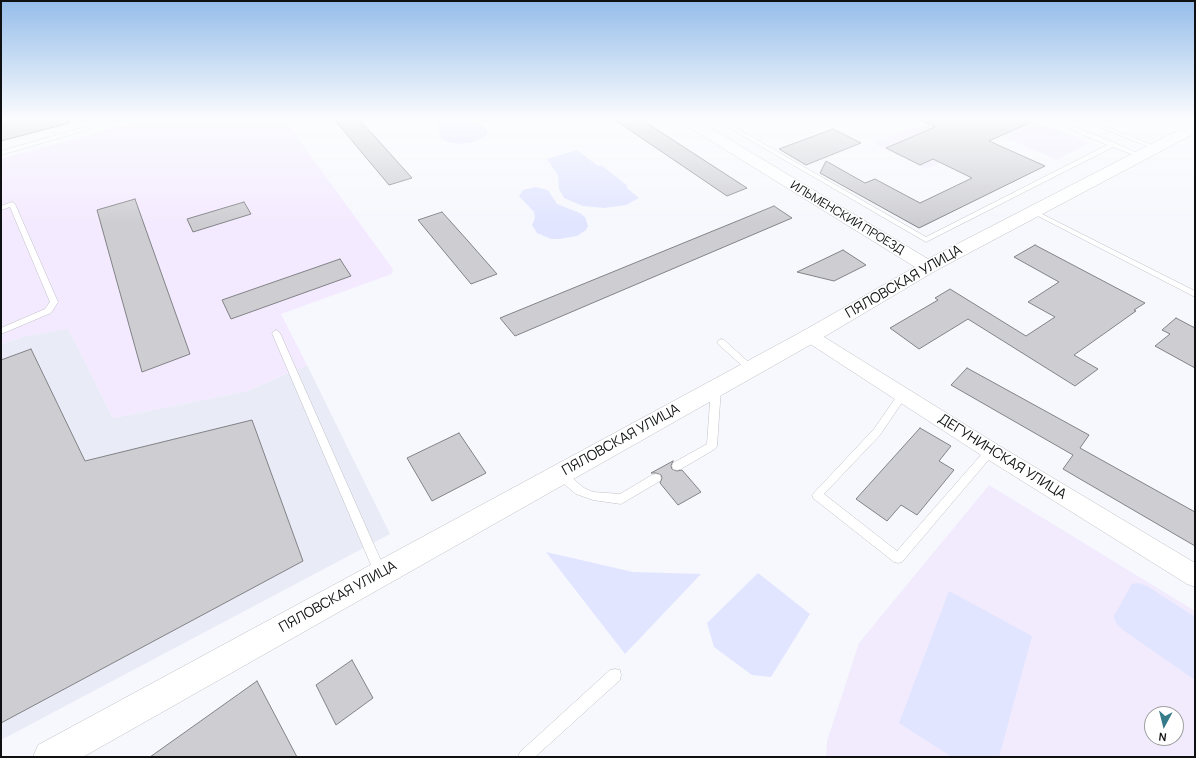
<!DOCTYPE html>
<html>
<head>
<meta charset="utf-8">
<style>
	body { margin:0 }
	#map { position:relative; width:1196px; height:758px; overflow:hidden; background:#f7f8fd; font-family:Manrope,sans-serif }
	canvas { display:block }
	.frame { position:absolute; inset:0; border:2px solid #0f1011; pointer-events:none }
	.north { position:absolute; left:1144px; top:706px; width:40px; height:40px; box-sizing:border-box; background:#fff; border:1px solid #9f9fa0; border-radius:50%; rotate:187deg; font-size:11px; font-weight:700; line-height:16px; text-align:center; color:#0f1011 }
	.north::after { content:''; display:block; margin:auto; width:14px; height:18px; background:#367b89; clip-path:polygon(50% 0,100% 100%,50% 72%,0 100%) }
</style>
</head>
<body>
<div id="map">
<canvas width="1196" height="758"></canvas>
<div class="frame"></div>
<div class="north">N</div>
</div>
<script>
const ctx = document.querySelector('canvas').getContext('2d');
ctx.lineJoin = 'round';
function fillPath(path, color) { ctx.fillStyle = color; ctx.fill(path, 'evenodd'); }
const shape = rows => new Path2D(rows.map(r => 'M' + r).join(''));
function stroke(path, color, width, dash) { ctx.strokeStyle = color; ctx.lineWidth = width; ctx.lineCap = dash ? 'butt' : 'round'; ctx.setLineDash(dash || []); ctx.stroke(path); }
function write(font, color, halo, rows, align = 'center') {
  ctx.font = font + ' Manrope,sans-serif'; ctx.lineWidth = 3; ctx.setLineDash([]); ctx.textBaseline = 'middle'; ctx.strokeStyle = halo; ctx.fillStyle = color; for (const [text, x, y, turn = 0] of rows) {
    ctx.save(); ctx.translate(x, y); ctx.rotate((+turn || 0) * Math.PI / 180); ctx.textAlign = isNaN(turn) ? turn : align; if (halo) ctx.strokeText(text, 0, 0); ctx.fillText(text, 0, 0); ctx.restore();
  }
}
const built = shape([
	[68,328,113,418,247,391,307,365,390,534,1,740,1,344,26,336]
]);
const industrial = shape([
	[151,118,218,118,219,121,229,118,283,118,393,269,392,274,281,314,307,365,247,391,113,418,68,329,26,336,1,344,1,159]
]);
const education = shape([
	[943,118,1028,118,1090,143,1057,160,1001,136,926,169,873,143,914,127,918,128],
	[989,485,1195,611,1195,757,826,757,827,741,859,643],
	[1152,714,1176,714,1176,738,1152,738]
]);
const green = shape([
	[432,118,448,118,477,124,486,128,488,133,483,138,473,142,459,144,448,142,442,139,440,136,438,125],
	[577,150,598,166,601,165,628,186,626,187,639,198,626,205,604,208,583,206,564,198,559,189,558,175,547,159],
	[535,187,548,190,557,204,580,213,585,217,588,226,586,230,577,236,559,239,551,239,537,233,532,225,535,218,534,212,519,196,523,190],
	[546,552,633,572,701,574,625,654],
	[758,573,810,614,771,677,752,675,714,647,707,623],
	[1138,583,1147,586,1195,617,1195,680,1123,630,1116,623,1114,616,1132,584],
	[949,591,1032,636,999,757,952,757,899,723]
]);
const building = shape([
	[1,118,68,118,69,123,1,141,1,118],
	[333,118,358,118,412,178,389,185,333,118],
	[612,118,639,118,747,188,727,196,612,118],
	[916,118,1040,118,989,141,1045,166,919,228,820,173,826,161,865,183,875,179,920,203,972,178,933,159,920,165,886,148,935,127,916,118],
	[833,129,861,143,806,165,779,149,833,129],
	[135,199,190,354,142,372,97,210,135,199],
	[244,202,251,214,193,232,187,219,244,202],
	[774,206,792,218,515,336,500,318,774,206],
	[442,212,468,241,497,274,471,284,418,220,442,212],
	[1035,245,1145,303,1134,310,1136,311,1074,355,1098,369,1075,386,968,319,919,349,890,328,938,300,935,298,950,289,1026,336,1055,317,1028,302,1059,282,1014,257,1035,245],
	[843,250,866,265,834,281,797,272,843,250],
	[340,259,351,276,231,319,222,300,340,259],
	[1176,318,1195,328,1195,368,1155,346,1170,334,1162,330,1176,318],
	[31,349,85,461,252,420,303,561,1,723,1,360,31,349],
	[967,368,1089,435,1080,448,1195,512,1195,546,1063,469,1073,455,951,385,967,368],
	[920,428,951,446,939,461,954,470,917,515,901,505,887,521,856,499,920,428],
	[459,433,486,473,432,501,407,458,459,433],
	[673,461,671,466,672,469,677,471,682,470,701,492,678,505,660,483,662,478,661,475,656,473,651,473,673,461],
	[352,660,373,698,336,725,316,685,352,660],
	[257,681,297,757,150,757,257,681]
]);
const service = shape([
	[100,118,106,118,110,123,1,155,1,151,103,122,100,118],
	[712,118,719,118,926,237,1107,145,1044,118,1053,118,1115,143,1144,156,1139,157,1113,147,926,242,712,118],
	[1076,118,1085,118,1159,148,1154,149,1076,118],
	[1180,118,1188,118,1195,121,1195,125,1180,118],
	[12,202,15,204,58,302,51,313,1,334,1,328,45,309,50,302,10,207,1,210,1,206,12,202],
	[1034,210,1195,291,1195,297,1032,213,1031,212,1034,210],
	[276,330,280,333,386,572,384,576,380,577,376,576,374,572,272,333,276,330],
	[721,339,724,340,754,367,755,369,754,371,748,371,718,344,717,342,721,339],
	[716,385,721,388,717,446,715,449,681,469,677,470,673,469,672,466,673,463,707,444,711,388,716,385],
	[902,392,905,393,907,395,880,435,824,494,897,551,987,448,991,447,995,448,996,451,902,562,898,563,894,562,813,498,812,495,874,429,899,393,902,392],
	[560,470,564,471,584,488,593,492,620,494,652,475,656,474,660,475,661,478,660,481,621,504,593,500,576,494,556,477,555,474,556,471,560,470],
	[615,669,620,670,621,675,620,680,535,757,518,757,520,752,610,670,615,669]
]);
const minor = shape([
	[810,330,816,332,998,445,1195,563,1195,587,1187,584,984,457,804,340,802,336,804,332,810,330]
]);
const tertiary = shape([
	[677,118,694,118,928,259,1190,124,1195,123,1195,133,935,271,817,341,83,757,33,757,38,745,803,331,915,267,679,121,677,118]
]);
const farStreetnames = [
	["ИЛЬМЕНСКИЙ ПРОЕЗД",847,218,31]
];
const streetNames = [
	["ПЯЛОВСКАЯ УЛИЦА",904,282,-30],
	["ПЯЛОВСКАЯ УЛИЦА",621,440,-29],
	["ДЕГУНИНСКАЯ УЛИЦА",1002,457,32],
	["ПЯЛОВСКАЯ УЛИЦА",338,597,-29]
];
fillPath(built, '#e9ebf7');
fillPath(industrial, '#f4eaff');
fillPath(education, '#f1ebfd');
fillPath(green, '#e1e5ff');
fillPath(building, '#cdcdd2');
stroke(building, '#828387', 1);
stroke(service, '#c0c1c6', 1);
stroke(minor, '#c0c1c6', 1);
stroke(tertiary, '#c0c1c6', 1);
fillPath(service, '#fff');
fillPath(minor, '#fff');
fillPath(tertiary, '#fff');
const sky = ctx.createLinearGradient(0, 0, 0, 224);
sky.addColorStop(0, '#95bdea');
sky.addColorStop(0.53, '#fbfcfe');
sky.addColorStop(1, '#fbfcfe00');
ctx.fillStyle = sky;
ctx.fillRect(0, 0, 1196, 224);
write('12px', '#0f1011', '#fff', farStreetnames);
write('14px', '#0f1011', '#fff', streetNames);
</script>
</body>
</html>
